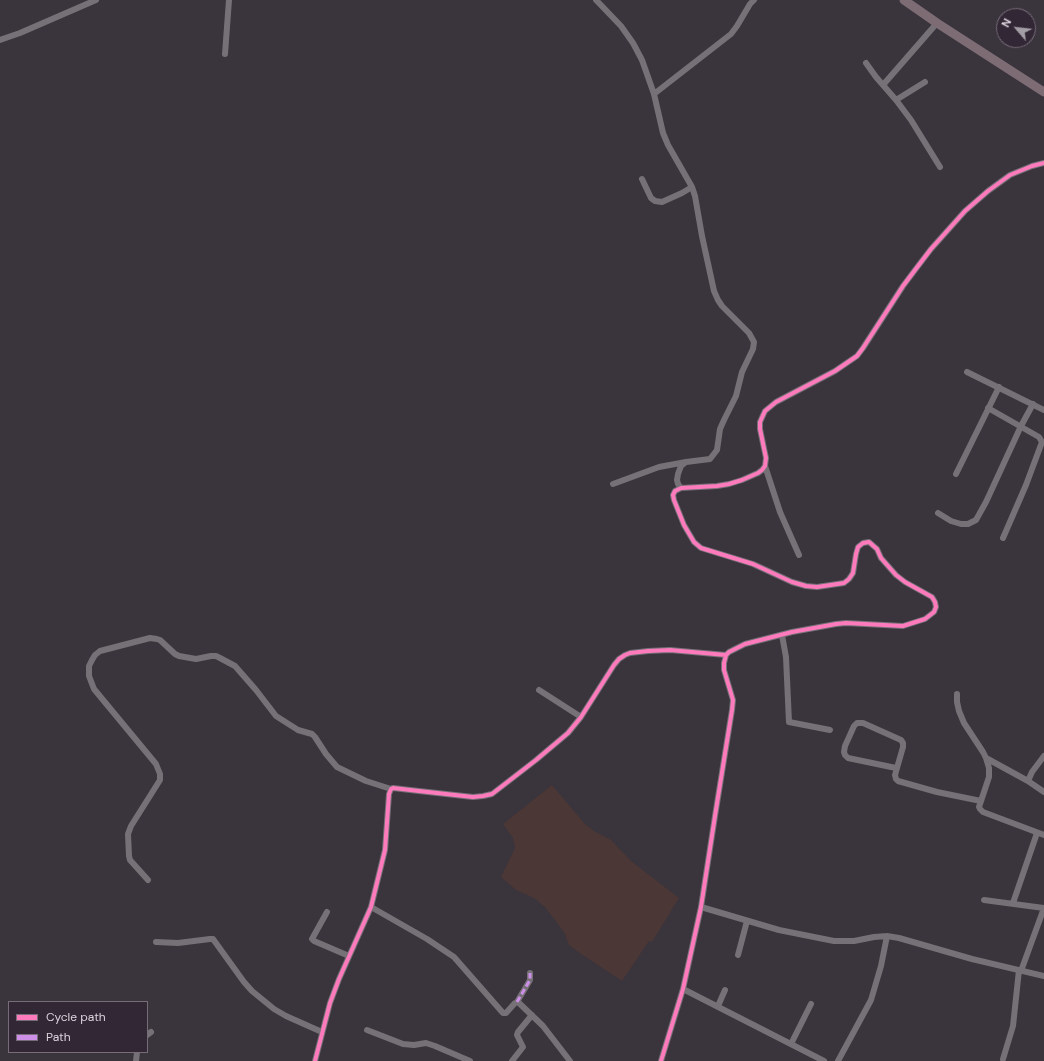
<!DOCTYPE html>
<html>
<head>
<meta charset="utf-8">
<style>
	body { margin:0 }
	#map { position:relative; width:1044px; height:1061px; overflow:hidden; background:#3a343c; font-family:"DM Sans",sans-serif }
	canvas { display:block }
	.legend { position:absolute; left:8px; top:1001px; width:140px; height:52px; box-sizing:border-box; background:#322735; border:1px solid #766d79; margin:0; padding:5px 7px; list-style:none; font-size:12px; color:#dcd5de }
	.legend li { display:flex; align-items:center; gap:8px; height:20px }
	.legend b { width:20px; border:1px solid #766d79 }
	.north { position:absolute; left:996px; top:8px; width:40px; height:40px; box-sizing:border-box; background:#322735; border:1px solid #766d79; border-radius:50%; rotate:298deg; font-size:11px; font-weight:700; line-height:16px; text-align:center; color:#dcd5de }
	.north::after { content:''; display:block; margin:auto; width:14px; height:18px; background:#a39da5; clip-path:polygon(50% 0,100% 100%,50% 72%,0 100%) }
</style>
</head>
<body>
<div id="map">
<canvas width="1044" height="1061"></canvas>
<ul class="legend">
<li><b style="height:5px;background:#fd7abc"></b>Cycle path</li>
<li><b style="height:5px;background:#ce8fe9"></b>Path</li>
</ul>
<div class="north">N</div>
</div>
<script>
const ctx = document.querySelector('canvas').getContext('2d');
ctx.lineJoin = 'round';
function fillPath(path, color) { ctx.fillStyle = color; ctx.fill(path, 'evenodd'); }
const shape = rows => new Path2D(rows.map(r => 'M' + r).join(''));
function stroke(path, color, width, dash) { ctx.strokeStyle = color; ctx.lineWidth = width; ctx.lineCap = dash ? 'butt' : 'round'; ctx.setLineDash(dash || []); ctx.stroke(path); }
const medical = shape([
	[552,785,584,823,594,831,611,840,631,861,679,898,652,942,649,941,622,981,581,954,569,945,564,932,545,907,534,898,516,890,501,877,515,848,513,838,503,824]
]);
const minor = shape([
	[596,0,621,26,633,43,642,60,654,94,663,133,668,145,692,187,695,196,702,236,714,291,718,300,722,306,749,333,754,342,753,349,742,372,736,396,724,420,720,429,717,450,710,459,686,462,681,466,678,474,677,480,678,484,681,488],
	[0,40,20,33,96,0],
	[225,54,229,0],
	[866,63,876,77,896,100,911,120,940,167],
	[883,85,937,23],
	[654,94,731,34,737,26,750,4,754,0],
	[896,100,925,82],
	[642,179,651,198,655,201,662,202,682,193,692,187],
	[967,372,1044,410],
	[988,408,1039,437,1042,442,1026,485,1003,538],
	[765,466,780,512,799,555],
	[956,474,999,387],
	[613,484,659,467,686,462],
	[938,513,951,521,961,524,968,524,976,520,986,502,1021,426,1033,404],
	[782,635,786,657,789,722,830,730],
	[539,690,581,717],
	[957,694,957,702,959,711,964,723,983,752,986,758,989,768,989,777,979,807,980,809,983,812,1044,835],
	[986,758,1028,781,1044,792],
	[896,768,848,758,845,755,844,752,845,746,854,726,857,723,863,723,901,740,903,743,903,747,895,775,896,779,898,781,937,792,981,801],
	[1028,781,1032,772,1044,756],
	[148,880,130,860,129,856,128,834,131,826,160,780,160,774,156,764,94,689,89,676,89,666,92,660,95,655,100,651,150,638,157,639,160,640,175,654,179,656,196,659,211,656,216,656,220,658,235,666,256,690,276,716,298,730,312,734,315,737,326,754,337,767,366,781,391,789],
	[984,900,1044,908],
	[1013,903,1037,833],
	[371,907,427,939,454,957,503,1013,506,1013,515,1003,518,1002,543,1026,570,1061],
	[701,907,779,930,834,941,854,941,874,937,887,936,899,938,972,959,1044,976],
	[327,912,312,939,314,941,349,956],
	[156,942,178,943,210,939,213,939,244,982,252,991,274,1009,286,1016,322,1032],
	[738,955,747,921],
	[1021,971,1044,908],
	[683,989,824,1061],
	[517,1002,530,980,530,973],
	[718,1006,725,990],
	[367,1030,403,1044,414,1045,426,1043,435,1046,470,1061],
	[147,1035,151,1032],
	[791,1044,811,1004],
	[1003,1059,1013,1026,1019,970],
	[136,1061,137,1052],
	[315,1061,330,1003,339,979,371,907,385,850,389,794,391,789,393,788,419,791,473,797,483,796,492,794,536,760,568,733,581,717,614,665,619,659,625,655,630,653,648,651,670,650,726,655],
	[512,1061,523,1047,517,1035,518,1032,532,1015],
	[661,1061,683,989,701,907,715,816,732,710,733,700,724,670,724,663,726,655,729,652,745,644,792,632,836,624,846,623,903,626,925,619,934,612,936,607,935,602,932,597,905,582,896,575,881,558,877,549,869,542,863,543,858,547,856,554,853,573,849,579,844,583,817,587,806,586,792,582,753,564,701,548,694,542,684,525,674,500,673,495,675,491,681,488,717,486,729,484,742,480,758,473,762,470,765,466,766,458,760,429,760,422,765,411,776,402,835,371,857,356,863,348,903,286,915,270,931,249,965,211,988,191,1010,175,1032,166,1044,163],
	[838,1061,871,1000,881,966,887,936]
]);
const highway = shape([
	[904,0,937,23,1044,92]
]);
const quiet = shape([
	[517,1002,530,980,530,973]
]);
const cycleway = shape([
	[315,1061,330,1003,339,979,371,907,385,850,389,794,391,789,393,788,419,791,473,797,483,796,492,794,536,760,568,733,581,717,614,665,619,659,625,655,630,653,648,651,670,650,726,655],
	[661,1061,683,989,701,907,715,816,732,710,733,700,724,670,724,663,726,655,729,652,745,644,792,632,836,624,846,623,903,626,925,619,934,612,936,607,935,602,932,597,905,582,896,575,881,558,877,549,869,542,863,543,858,547,856,554,853,573,849,579,844,583,817,587,806,586,792,582,753,564,701,548,694,542,684,525,674,500,673,495,675,491,681,488,717,486,729,484,742,480,758,473,762,470,765,466,766,458,760,429,760,422,765,411,776,402,835,371,857,356,863,348,903,286,915,270,931,249,965,211,988,191,1010,175,1032,166,1044,163]
]);
fillPath(medical, '#4a3736');
stroke(minor, '#767077', 6);
stroke(highway, '#7d6c74', 9);
stroke(quiet, '#ce8fe9', 3, [6, 3]);
stroke(cycleway, '#fd7abc', 4);
</script>
</body>
</html>
